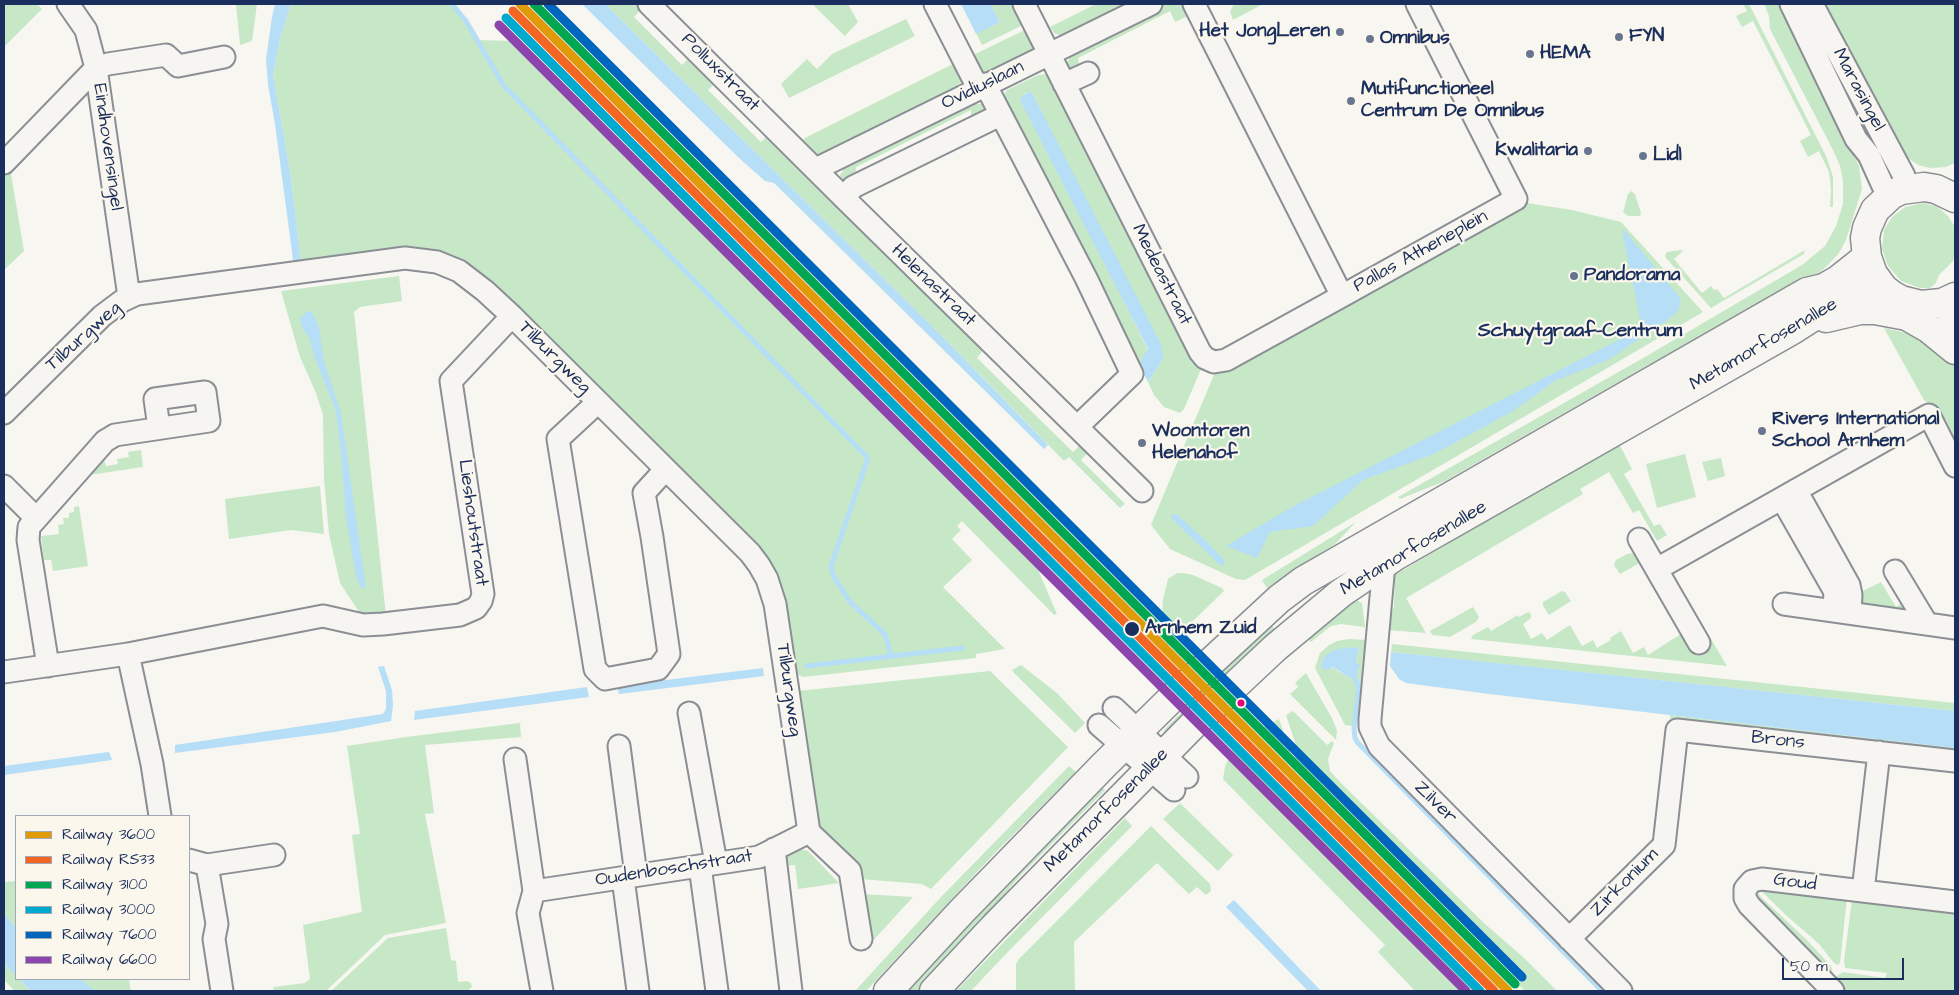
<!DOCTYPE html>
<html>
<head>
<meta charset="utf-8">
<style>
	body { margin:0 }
	#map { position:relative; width:1959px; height:995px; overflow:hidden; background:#f8f6f0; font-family:"Architects Daughter",sans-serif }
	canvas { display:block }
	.frame { position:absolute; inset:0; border:5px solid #1b2f5e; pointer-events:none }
	.legend { position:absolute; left:15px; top:815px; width:175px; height:165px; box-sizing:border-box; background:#fbf7ec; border:1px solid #a1a7b3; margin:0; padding:6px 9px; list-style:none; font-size:15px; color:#1b2f5e }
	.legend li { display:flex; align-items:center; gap:10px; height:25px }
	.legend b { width:25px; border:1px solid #a1a7b3 }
	.scale { position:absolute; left:1782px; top:958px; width:122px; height:22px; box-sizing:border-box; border:2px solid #1b2f5e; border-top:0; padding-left:6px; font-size:15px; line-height:18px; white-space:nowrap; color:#1b2f5e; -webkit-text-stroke:4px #fbf7ec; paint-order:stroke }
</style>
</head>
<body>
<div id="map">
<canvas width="1959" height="995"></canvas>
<div class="frame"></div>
<ul class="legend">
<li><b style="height:6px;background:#e19a09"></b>Railway 3600</li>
<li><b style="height:6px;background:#f26522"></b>Railway RS33</li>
<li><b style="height:6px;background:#00a651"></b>Railway 3100</li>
<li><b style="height:6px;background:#00a9ce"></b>Railway 3000</li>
<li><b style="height:6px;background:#0065bd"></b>Railway 7600</li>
<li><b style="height:6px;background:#8e44ad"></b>Railway 6600</li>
</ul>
<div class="scale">50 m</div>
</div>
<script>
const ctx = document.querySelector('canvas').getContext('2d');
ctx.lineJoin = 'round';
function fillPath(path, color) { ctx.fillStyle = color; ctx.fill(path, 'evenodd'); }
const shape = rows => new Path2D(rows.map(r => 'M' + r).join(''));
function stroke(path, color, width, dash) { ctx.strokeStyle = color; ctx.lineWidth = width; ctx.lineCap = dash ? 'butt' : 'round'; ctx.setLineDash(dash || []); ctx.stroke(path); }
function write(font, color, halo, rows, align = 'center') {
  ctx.font = font + ' "Architects Daughter",sans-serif'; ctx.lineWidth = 4.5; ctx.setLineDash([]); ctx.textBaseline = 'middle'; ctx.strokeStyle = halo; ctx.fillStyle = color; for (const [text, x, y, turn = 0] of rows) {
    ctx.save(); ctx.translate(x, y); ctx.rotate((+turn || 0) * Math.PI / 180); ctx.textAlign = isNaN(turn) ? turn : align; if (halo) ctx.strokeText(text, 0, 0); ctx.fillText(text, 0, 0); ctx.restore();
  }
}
const green = shape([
	[4,4,37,4,42,9,4,47],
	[236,4,257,4,252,41,240,45],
	[291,4,453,4,477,40,514,41,645,168,825,348,875,403,1040,570,1039,572,1057,614,1054,615,962,521,957,526,961,530,952,539,972,560,943,587,1005,649,976,654,976,658,803,677,796,674,794,671,784,614,694,486,486,277,457,261,301,262,291,177,273,75,280,39],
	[605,4,639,4,642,8,634,17,682,65,691,56,716,82,708,90,761,142,769,134,848,211,849,218,973,339,986,347,977,358,1073,452,1083,442,1091,449,1081,460,1125,504,1120,508,1069,457,1064,461,943,337],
	[812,4,848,4,858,22,845,36],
	[990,4,1017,4,1027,23,982,45,976,33,1000,22],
	[1096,4,1133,4,1066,36,1055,34,1050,27],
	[1166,4,1185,5,1192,14,1175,22,1170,11,1078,58,1080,69,1069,74,1065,65,1076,49],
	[1234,4,1263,4,1233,20,1230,11],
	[1743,4,1749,4,1827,158,1833,177,1833,207,1830,207,1831,190,1829,172,1819,151,1808,157,1800,141,1811,135,1753,21,1742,27,1736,16,1747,11],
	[1764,4,1785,4,1859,166,1862,189,1846,240,1839,253,1827,266,1810,280,1691,345,1675,351,1650,364,1445,481,1400,499,1398,497,1645,357,1802,265,1825,246,1836,226,1843,204,1843,181,1840,166,1833,150,1770,29,1769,16],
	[1817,4,1955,4,1955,163,1946,167,1930,168,1918,165,1905,156],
	[906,19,915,36,789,98,781,84,807,59,817,69,832,54],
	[1029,28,1035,48,1033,53,983,75,969,57],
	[953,64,961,78,962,81,956,88,828,155,826,152,819,154,816,154,803,139],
	[1048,74,1204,362,1184,409,1180,413,1164,407,1154,395,1148,382,1163,359,1032,93,1027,92,1021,97,1148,350,1139,364,1003,97,1007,90,1038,75],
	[965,103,967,107,973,104,982,104,987,115,971,123,971,110,856,167,855,179,847,186,842,181,840,175,843,171,839,167],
	[9,162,24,251,4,270,4,167],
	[1631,191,1635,194,1641,213,1640,216,1628,216,1623,212,1628,194],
	[1527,203,1572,210,1621,222,1703,312,1245,580,1236,579,1170,549,1151,525,1218,365,1331,312],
	[1923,203,1936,206,1940,209,1948,216,1955,227,1955,255,1953,261,1939,275,1936,283,1930,288,1920,288,1901,281,1888,266,1882,249,1884,230,1892,217,1905,207],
	[1682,250,1683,251,1674,259,1702,293,1711,286,1714,290,1717,289,1724,298,1805,250,1804,254,1711,308,1666,258,1665,255,1667,252],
	[399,276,402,301,360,307,354,312,386,616,368,617,359,612,340,583,329,534,324,479,323,415,316,393,300,357,281,291],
	[1910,324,1955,362,1955,439,1946,420,1937,414,1931,403,1928,404,1924,400,1884,328,1906,333],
	[1617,440,1632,469,1624,474,1654,526,1660,524,1667,535,1657,541,1639,510,1633,513,1609,472,1580,489,1583,494,1406,598,1426,633,1387,630,1394,606,1395,575,1480,525,1488,514],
	[141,450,143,467,89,475,87,468,103,455,106,466,118,464,117,459,129,457,128,452],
	[1685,454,1696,497,1657,508,1646,464],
	[1721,458,1725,476,1708,481,1702,462],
	[320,486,324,534,291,530,229,539,225,499],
	[79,506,88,566,53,571,51,560,44,560,41,536,59,534,58,525,64,524,63,518,69,518,69,513,74,512,74,507],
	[1356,522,1335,544,1267,588,1262,580],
	[1635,553,1643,561,1620,574,1614,565,1616,560,1627,554],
	[1177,573,1184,573,1193,575,1222,588,1224,591,1167,646,1162,623,1163,599,1168,579],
	[1881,582,1896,607,1905,601,1907,609,1905,611,1861,608,1859,593],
	[1562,591,1565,592,1571,601,1549,615,1543,606,1543,602],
	[1356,600,1362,603,1365,627,1341,624,1331,626,1311,642,1308,639],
	[1473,607,1479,617,1476,622,1450,637,1432,635,1430,631],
	[1528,612,1531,614,1531,618,1523,624,1531,639,1542,633,1547,640,1570,625,1582,646,1593,640,1597,648,1611,640,1610,638,1621,631,1633,653,1644,647,1648,655,1684,632,1693,649,1711,639,1727,666,1471,639,1473,635,1488,627,1491,631,1518,615,1519,617],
	[1268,621,1277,632,1159,741,1165,729,1228,665,1245,642],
	[1349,639,1367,640,1363,686,1357,685,1353,726,1345,725,1315,668,1320,653,1329,645,1337,641],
	[1324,657,1356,657,1358,673,1350,678,1338,671,1335,668,1320,667],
	[1392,644,1955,703,1955,711,1446,658,1391,652],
	[1021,665,1057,693,1085,723,1075,733,1014,673,1012,670],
	[990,671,1068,747,931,889,922,884,860,879,819,830,798,691],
	[1306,673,1333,720,1337,731,1336,740,1290,694,1298,687,1295,683],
	[1293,711,1327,745,1332,741,1334,743,1328,759,1330,771,1343,785,1485,924,1523,957,1557,991,1525,991,1293,759,1299,754,1286,715],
	[1670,715,1955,748,1955,756,1670,723],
	[1279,719,1290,751,1288,753,1262,728],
	[520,723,521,737,425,745,434,813,425,814,446,923,385,935,326,991,274,991,273,987,305,983,310,979,303,925,362,912,352,835,360,834,347,746,406,737],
	[1232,749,1373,889,1475,991,1415,991,1378,952,1385,945,1223,779,1225,767],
	[1069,766,1076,772,992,856,866,991,855,991,941,897],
	[1099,784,1105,790,1018,878,968,940,921,991,901,991],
	[1180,803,1233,855,1218,871,1163,819],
	[1125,818,1132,826,1002,958,971,991,956,991],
	[1151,826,1210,884,1211,891,1206,895,1197,887,1189,894,1157,863,1074,942,1075,991,1016,991,1016,964,1019,959],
	[800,849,808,851,839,883,798,889,795,865,782,866,786,857],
	[16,881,16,928,4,914,4,882],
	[1756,886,1847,898,1840,963,1837,965,1834,963,1819,944,1788,917],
	[1755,888,1760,896,1806,939,1831,966,1833,974,1829,978,1774,923,1779,918,1776,915,1771,919,1753,898],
	[862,894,913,897,869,945],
	[1852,899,1955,911,1955,991,1842,991,1834,978,1843,972,1885,978,1887,973,1845,968,1844,961],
	[446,928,451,960,456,961,458,982,467,981,471,983,472,987,467,991,331,991,388,938],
	[4,964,16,976,16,979,19,979,31,991,15,991,4,980],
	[80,979,129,979,131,991,95,991]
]);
const water = shape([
	[275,4,291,4,280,39,273,75,291,177,301,262,293,260,275,124,268,85,266,60,272,17],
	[582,4,605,4,943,337,1048,445,1044,449,774,183,765,181,739,158],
	[961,4,990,4,1000,22,976,34],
	[1028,92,1032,93,1161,344,1163,359,1148,382,1139,364,1148,349,1020,100,1021,97],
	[1624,230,1681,299,1678,311,1669,319,1608,360,1555,381,1513,411,1434,454,1363,480,1313,526,1270,532,1257,558,1226,546,1292,507,1642,328,1622,231],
	[307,311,312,312,319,327,324,362,341,413,366,588,361,588,356,576,346,518,342,464,336,411,314,356,310,339,303,329,300,319],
	[1172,513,1179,516,1208,543,1225,561,1224,565,1220,565,1171,518],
	[1357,647,1359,649,1356,657,1358,673,1353,677,1350,678,1333,667,1328,670,1320,667,1324,657,1332,651,1338,649],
	[1391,652,1955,711,1955,748,1489,694,1406,683,1399,679,1390,666],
	[384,666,392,690,393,705,391,721,335,732,175,753,175,745,383,714,386,709,386,691,378,667],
	[763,668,764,676,619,694,617,686],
	[587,687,589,697,414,720,415,711],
	[109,752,112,760,4,775,4,766],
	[1234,900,1321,991,1308,991,1226,907],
	[4,914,16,928,16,976,4,964],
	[19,979,80,979,95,991,31,991]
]);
const stream = shape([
	[452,4,466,21,504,86,868,458,831,566,833,575,850,602,885,634,891,656],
	[807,666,962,648],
	[1357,666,1353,673,1359,688,1354,728,1355,738,1358,743,1602,991]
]);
const minor = shape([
	[68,4,86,30,96,68,129,297],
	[649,4,844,198,1142,491],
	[935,4,978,88],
	[1024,4,1200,352,1205,358,1214,362,1226,360,1342,296],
	[1194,4,1342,296,1516,199,1417,4],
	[1791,4,1856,139,1869,155,1883,186],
	[1812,4,1904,176],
	[985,84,1086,278,1132,374,1077,427],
	[1064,84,1088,73],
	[4,163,96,68,108,64,166,55,178,66,224,57],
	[816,169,1151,4],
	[844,198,853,187,1000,115],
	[1942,303,1955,327],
	[598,402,558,439,595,669,605,679,658,669,669,654,652,537,644,493,665,470],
	[4,413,102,316,122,301,137,294,405,258,437,262,459,271,485,291,512,316,750,553,759,565,767,579,775,604,809,832,850,871,861,939],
	[4,486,36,518],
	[1796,490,1849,585,1851,595,1850,613],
	[1782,499,1834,590,1835,596,1833,611],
	[1639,539,1699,643],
	[1384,564,1370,719,1370,727,1379,746,1621,991],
	[1657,569,1929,415,1955,466],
	[1895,571,1927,624],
	[1784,604,1955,628],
	[128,654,152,764,160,816],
	[48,666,28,540,29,527,105,441,115,435,209,421,205,392,155,399,159,428],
	[4,672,128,654,323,616,363,625,383,624,460,615,476,608,481,601,483,594,451,381,512,316],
	[1114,708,1187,777],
	[689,713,716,863],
	[1099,725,1174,790],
	[619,746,636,875],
	[515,759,534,891,528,913,542,991],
	[774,849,791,991],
	[189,860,207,865,217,924,214,939,222,991],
	[207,865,274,855],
	[700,866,717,991],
	[623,878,638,991],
	[534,891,759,857,809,832],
	[1863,891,1879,752],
	[1569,939,1664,845,1677,730,1955,761],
	[1833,991,1749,905,1745,898,1745,889,1752,881,1762,879,1955,902]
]);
const major = shape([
	[1955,198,1936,189,1924,187,1901,190,1891,195,1875,210,1867,228,1865,238,1867,257,1873,274,1884,289,1892,295,1901,300,1921,305,1942,303,1955,297],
	[1826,318,1860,310,1875,310,1907,316,1928,328,1955,350],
	[888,991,961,912,1103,766,1172,698,1279,599,1303,581,1807,292,1824,288,1838,280,1867,257],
	[934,991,995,926,1195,723,1275,648,1341,593,1397,555,1794,329,1833,304,1877,281]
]);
const rail1 = shape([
	[520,4,1508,991]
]);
const rail2 = shape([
	[513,11,1494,991]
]);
const rail3 = shape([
	[534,4,1515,984]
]);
const rail4 = shape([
	[506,18,1480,991]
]);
const rail5 = shape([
	[548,4,1522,977]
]);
const rail6 = shape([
	[499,25,1466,991]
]);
const markers = [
	[1340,32,5,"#687591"],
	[1619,37,5,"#687591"],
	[1370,39,5,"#687591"],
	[1530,54,5,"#687591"],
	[1351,101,5,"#687591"],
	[1588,151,5,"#687591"],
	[1643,156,5,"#687591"],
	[1574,276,5,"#687591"],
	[1762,431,5,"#687591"],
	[1142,443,5,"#687591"],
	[1132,629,8,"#1b2f5e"],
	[1241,703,4.5,"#e5007d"]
];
const poiNames = [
	["Het JongLeren",1330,32,"right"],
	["FYN",1629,37],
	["Omnibus",1380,39],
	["HEMA",1540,54],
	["Mutifunctioneel",1361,90],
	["Centrum De Omnibus",1361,112],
	["Kwalitaria",1578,151,"right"],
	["Lidl",1653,156],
	["Pandorama",1584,276],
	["Rivers International",1772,420],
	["School Arnhem",1772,442],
	["Woontoren",1152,432],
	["Helenahof",1152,454]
];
const streetNames = [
	["Polluxstraat",720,73,45],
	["Ovidiuslaan",983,86,-26],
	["Marasingel",1858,90,62],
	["Eindhovensingel",107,147,82],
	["Pallas Atheneplein",1421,252,-29],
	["Medeastraat",1161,275,63],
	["Helenastraat",933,286,44],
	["Tilburgweg",84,337,-42],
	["Metamorfosenallee",1764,345,-30],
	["Tilburgweg",554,358,45],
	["Lieshoutstraat",472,523,82],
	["Metamorfosenallee",1414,549,-31],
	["Tilburgweg",788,690,82],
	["Brons",1778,741,6],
	["Zilver",1435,803,45],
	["Metamorfosenallee",1107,811,-45],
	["Oudenboschstraat",674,869,-9],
	["Zirkonium",1625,883,-45],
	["Goud",1795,883,7]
];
const stopNames = [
	["Arnhem Zuid",1145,629]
];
const neighbourhoodNames = [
	["Schuytgraaf-Centrum",1580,332]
];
fillPath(green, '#c6e8c7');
fillPath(water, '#b6def7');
stroke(stream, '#b6def7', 5);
stroke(minor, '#8b8e94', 25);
stroke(major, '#8b8e94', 31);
stroke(minor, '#f6f5f1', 21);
stroke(major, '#f6f5f1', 28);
stroke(rail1, '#e19a09', 9);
stroke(rail2, '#f26522', 9);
stroke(rail3, '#00a651', 9);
stroke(rail4, '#00a9ce', 9);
stroke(rail5, '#0065bd', 9);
stroke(rail6, '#8e44ad', 9);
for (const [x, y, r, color] of markers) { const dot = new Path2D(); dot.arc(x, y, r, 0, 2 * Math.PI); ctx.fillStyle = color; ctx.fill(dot); stroke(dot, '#fbf7ec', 2); }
write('bold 19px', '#1b2f5e', '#fbf7ec', poiNames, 'left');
write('19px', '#1b2f5e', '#fbf7ec', streetNames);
write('bold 19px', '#1b2f5e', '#fbf7ec', stopNames, 'left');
write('bold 20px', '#1b2f5e', '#fbf7ec', neighbourhoodNames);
</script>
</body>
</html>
